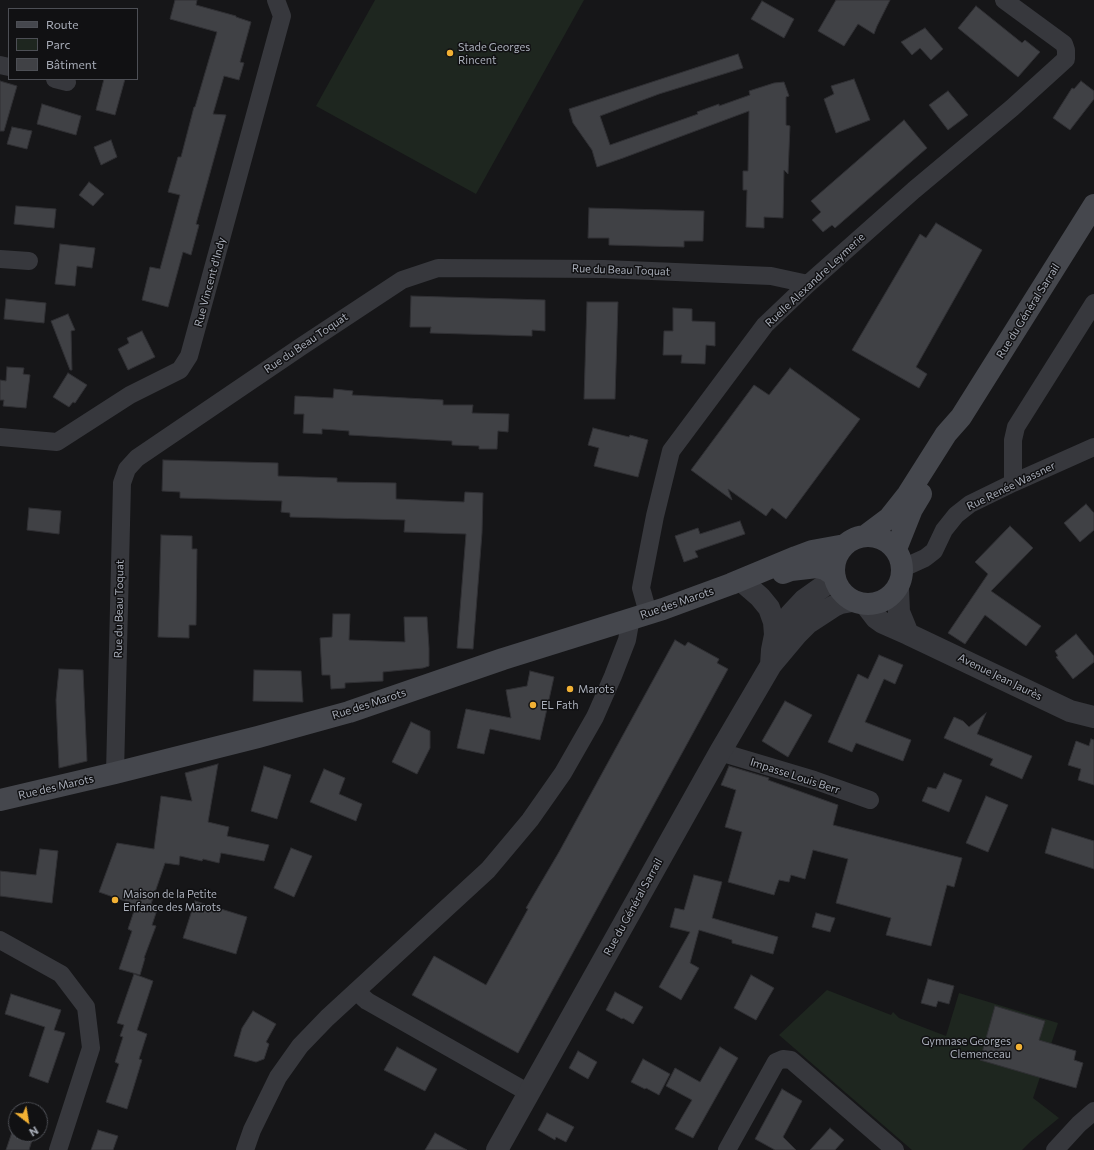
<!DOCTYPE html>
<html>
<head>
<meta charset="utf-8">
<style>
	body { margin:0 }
	#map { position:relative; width:1094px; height:1150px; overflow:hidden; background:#161618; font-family:Commissioner,sans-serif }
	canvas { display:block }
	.legend { position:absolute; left:8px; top:8px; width:130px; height:72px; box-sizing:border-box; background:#111113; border:1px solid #4d4f55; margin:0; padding:5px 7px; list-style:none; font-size:12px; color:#a8adb8 }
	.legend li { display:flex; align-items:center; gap:8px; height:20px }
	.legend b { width:20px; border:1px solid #4d4f55 }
	.north { position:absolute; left:8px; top:1102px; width:40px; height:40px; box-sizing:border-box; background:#111113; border:1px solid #4d4f55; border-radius:50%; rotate:149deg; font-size:11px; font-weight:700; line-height:16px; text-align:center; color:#a8adb8 }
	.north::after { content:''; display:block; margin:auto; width:14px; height:18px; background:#f2b134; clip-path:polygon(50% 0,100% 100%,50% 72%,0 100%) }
</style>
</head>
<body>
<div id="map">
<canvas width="1094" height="1150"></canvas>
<ul class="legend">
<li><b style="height:5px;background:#45474d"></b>Route</li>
<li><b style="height:11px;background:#1e261f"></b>Parc</li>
<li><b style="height:11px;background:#404145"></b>Bâtiment</li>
</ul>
<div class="north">N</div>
</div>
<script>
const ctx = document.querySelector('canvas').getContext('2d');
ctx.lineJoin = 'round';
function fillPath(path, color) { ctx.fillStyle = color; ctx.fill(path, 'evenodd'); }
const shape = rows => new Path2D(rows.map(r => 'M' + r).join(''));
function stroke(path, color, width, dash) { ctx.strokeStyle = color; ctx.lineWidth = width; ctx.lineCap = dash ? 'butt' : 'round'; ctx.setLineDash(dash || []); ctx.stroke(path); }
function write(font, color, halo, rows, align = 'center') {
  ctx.font = font + ' Commissioner,sans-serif'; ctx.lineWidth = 3; ctx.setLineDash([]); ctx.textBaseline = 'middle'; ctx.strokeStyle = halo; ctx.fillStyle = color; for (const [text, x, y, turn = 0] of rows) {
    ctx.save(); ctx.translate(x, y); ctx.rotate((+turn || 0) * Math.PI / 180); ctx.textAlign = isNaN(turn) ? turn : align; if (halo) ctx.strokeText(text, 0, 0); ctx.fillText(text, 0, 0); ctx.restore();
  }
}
const green = shape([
	[375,0,584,0,476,194,316,106],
	[827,990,891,1015,893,1012,899,1018,946,1036,959,993,1058,1023,1033,1098,1059,1118,1030,1142,1022,1150,912,1150,779,1035]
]);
const building = shape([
	[175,0,197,0,196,5,236,16,236,17,251,22,240,62,244,63,239,80,224,76,213,114,226,115,196,224,199,225,191,255,183,252,168,307,142,300,150,267,160,269,180,195,168,192,178,157,181,157,194,107,195,107,217,32,170,19,175,0],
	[836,0,890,0,877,26,874,34,858,24,844,46,818,31,836,0],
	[762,1,794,19,784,38,751,19,762,1],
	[976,6,1022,43,1025,40,1040,52,1018,77,958,28,976,6],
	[925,28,943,49,931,60,920,48,912,55,901,42,925,28],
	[738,54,743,68,659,94,600,116,610,145,698,114,697,112,719,104,719,106,750,95,749,91,774,83,784,82,789,96,786,97,786,125,790,126,788,174,784,170,783,218,764,217,764,228,746,227,747,190,743,190,743,171,748,171,749,111,623,158,597,167,592,150,573,123,569,109,738,54],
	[104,79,125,79,115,115,96,110,104,79],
	[854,79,870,120,836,133,824,99,834,94,831,86,854,79],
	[0,81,17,86,4,131,0,131,0,81],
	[1081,81,1094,91,1094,99,1070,130,1053,118,1072,88,1074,89,1081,81],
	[948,91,968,115,948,130,929,105,948,91],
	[42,104,81,116,76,135,37,124,42,104],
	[904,120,927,148,835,228,832,225,823,232,812,220,821,212,811,201,904,120],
	[12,127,32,131,27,149,7,144,12,127],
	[111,140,117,157,101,165,94,147,111,140],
	[89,182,104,194,93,206,79,195,89,182],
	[16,206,56,209,54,228,14,224,16,206],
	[589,208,704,211,703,241,684,241,684,247,609,245,609,238,588,238,589,208],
	[936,223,982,250,916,367,927,374,919,388,852,350,920,234,926,238,936,223],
	[60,244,95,248,92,268,77,266,75,286,55,284,60,244],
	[411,296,545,300,545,331,532,330,532,336,430,333,431,327,410,327,411,296],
	[6,299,46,303,44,323,4,319,6,299],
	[587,302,618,302,615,399,584,399,587,302],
	[673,308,692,309,692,321,715,322,715,346,706,345,705,364,681,363,682,355,663,355,664,331,673,331,673,308],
	[68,314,75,330,71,331,72,370,70,370,51,321,68,314],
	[142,331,155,357,128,370,118,349,129,343,127,338,142,331],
	[7,367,24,368,23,374,30,375,26,408,3,406,4,400,0,400,0,380,6,381,7,367],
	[790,368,860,419,786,519,772,508,766,516,728,489,732,500,691,470,754,385,769,395,790,368],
	[68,373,87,385,75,403,73,402,69,407,53,397,68,373],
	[334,389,353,391,352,395,443,400,443,405,473,405,472,413,509,414,508,432,498,431,497,449,479,449,479,446,452,445,452,441,349,435,349,431,322,429,322,434,303,433,304,414,294,414,295,396,333,398,334,389],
	[593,428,629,437,630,435,648,440,638,477,594,466,599,448,588,445,593,428],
	[163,460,278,463,278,476,337,478,337,482,396,483,396,499,464,502,465,492,483,493,482,533,473,649,457,648,466,534,404,532,405,520,290,517,290,513,281,512,282,501,180,498,180,492,162,491,163,460],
	[1086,504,1094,513,1094,530,1080,542,1064,523,1086,504],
	[29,508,61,511,59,534,27,530,29,508],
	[740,521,745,534,695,551,698,557,684,562,675,536,698,528,700,534,740,521],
	[1010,526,1033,548,991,591,1041,626,1026,646,985,615,965,644,948,633,988,574,975,562,1010,526],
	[161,535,192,536,192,549,197,549,196,625,189,625,189,638,158,637,161,535],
	[333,614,350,614,349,640,405,642,404,617,427,617,429,648,429,666,423,668,383,672,383,681,345,683,345,688,331,689,330,675,322,675,320,638,332,637,333,614],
	[1076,634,1094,656,1094,662,1073,679,1056,657,1058,656,1055,651,1076,634],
	[675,640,685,646,688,642,719,659,717,663,728,669,518,1053,412,995,434,956,486,985,528,909,526,908,559,852,675,640],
	[879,655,903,665,895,684,884,679,865,722,911,740,903,761,856,743,852,752,828,742,858,674,868,679,879,655],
	[59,669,83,670,87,761,59,768,56,700,59,669],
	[254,670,301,671,303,702,253,701,254,670],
	[530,671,554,677,540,740,490,729,484,754,457,748,466,709,511,718,506,690,527,686,530,671],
	[785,701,812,715,788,757,762,741,785,701],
	[986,713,977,734,1032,756,1022,779,990,765,993,759,944,738,954,717,963,721,969,727,986,713],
	[411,722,430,731,430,748,417,774,392,762,411,722],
	[1091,739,1094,740,1094,785,1078,780,1081,769,1068,765,1076,741,1089,746,1091,739],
	[218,764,208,822,229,827,227,836,269,845,264,861,221,853,219,863,203,859,202,861,180,856,179,865,165,863,151,904,158,907,152,925,156,926,144,958,145,958,140,975,119,969,132,931,128,929,136,905,99,892,117,843,154,849,161,796,192,801,185,773,218,764],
	[264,766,291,775,277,819,251,811,264,766],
	[729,766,769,778,768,780,838,805,833,825,962,858,954,887,947,885,931,946,886,935,891,918,836,903,848,859,813,850,805,879,791,875,789,882,779,880,774,895,728,882,742,832,725,827,736,790,721,785,729,766],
	[324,769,345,778,339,794,362,804,356,821,310,802,324,769],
	[944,773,962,780,949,812,922,801,928,787,936,789,944,773],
	[986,796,1008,805,988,852,966,843,986,796],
	[1052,828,1094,841,1094,869,1045,853,1052,828],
	[291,848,312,856,294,897,274,888,291,848],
	[40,849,58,851,52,903,0,896,0,871,36,875,40,849],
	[694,875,722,882,712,918,778,937,773,954,732,943,732,940,699,930,690,963,699,968,681,1000,659,987,690,932,670,927,675,908,684,910,694,875],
	[195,901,247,917,236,954,183,938,195,901],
	[816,913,835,918,830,932,812,927,816,913],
	[134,974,153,981,137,1030,147,1034,139,1059,142,1060,127,1109,106,1102,119,1064,115,1062,123,1037,120,1036,124,1025,117,1023,134,974],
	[751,975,774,988,756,1020,734,1008,751,975],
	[928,979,954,986,949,1004,938,1001,936,1007,921,1003,928,979],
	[615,992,643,1007,633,1024,623,1018,622,1019,606,1010,615,992],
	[11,994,61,1010,54,1030,65,1033,48,1083,29,1076,45,1027,5,1014,11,994],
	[995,1006,1045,1021,1039,1040,1076,1051,1074,1060,1083,1063,1076,1088,980,1060,995,1006],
	[253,1011,276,1024,266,1042,269,1044,264,1059,256,1062,234,1056,242,1028,253,1011],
	[397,1047,437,1069,425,1091,384,1070,397,1047],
	[720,1047,738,1058,693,1138,675,1129,692,1100,666,1086,675,1068,700,1082,720,1047],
	[578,1051,597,1062,588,1079,569,1068,578,1051],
	[643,1059,670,1074,659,1095,646,1088,645,1089,631,1082,643,1059],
	[782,1089,802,1101,783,1137,796,1150,775,1150,755,1139,782,1089],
	[21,1105,36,1110,20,1110,21,1105],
	[547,1113,574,1127,566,1142,556,1137,555,1140,538,1130,547,1113],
	[16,1120,16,1134,34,1134,29,1150,6,1150,16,1120],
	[830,1128,844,1140,835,1150,810,1150,830,1128],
	[98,1130,118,1136,113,1150,91,1150,98,1130],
	[435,1133,467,1150,425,1150,435,1133]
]);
const minor = shape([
	[0,65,9,67],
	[55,79,67,82],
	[0,259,29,261],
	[0,437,57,442,130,395,180,370,189,356,282,16,276,0],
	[1013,483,1013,440,1016,427,1094,303],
	[903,568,925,558,934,551,944,530,956,515,970,504,1013,483,1094,447],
	[648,613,641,588,655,516,671,451,765,325,808,284,914,190,1012,108,1066,59,1066,50,1064,44,1004,0],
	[720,752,814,780,870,800],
	[115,773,122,483,127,469,137,458,302,346,402,280,438,268,604,269,771,276,808,284],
	[0,940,61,974,86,1007,91,1048,58,1150],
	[356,991,367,1001,529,1093],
	[245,1150,252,1130,278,1077,300,1046,327,1018,488,870,530,820,563,773,595,717,613,676,627,640,631,618],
	[727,1150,776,1062,783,1059,791,1060,895,1150],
	[1055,1150,1079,1124,1094,1111]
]);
const tertiary = shape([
	[745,584,760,597,769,608,774,622,775,635],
	[898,589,899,612,908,634],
	[866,605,876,618,883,623,908,634,1070,711,1094,717],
	[771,665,772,650,775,635,790,615,804,600,835,578],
	[497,1150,720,752,771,665,797,634,808,623,834,606,841,603,852,601]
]);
const secondary = shape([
	'834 570a34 34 0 1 1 68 0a34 34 0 1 1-68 0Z',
	[865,536,889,518,908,494,946,434,961,417,1094,205],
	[896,549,912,509,921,494],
	[783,573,791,570,817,567,825,569,834,575],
	[0,800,115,773,258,737,349,712,503,659,663,609,731,584,796,557,812,551,845,545]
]);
const markers = [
	[450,53,4,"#f2b134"],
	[570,689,4,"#f2b134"],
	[533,705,4,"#f2b134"],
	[115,900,4,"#f2b134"],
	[1019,1047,4,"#f2b134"]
];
const poiNames = [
	["Stade Georges",458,47],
	["Rincent",458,60],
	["Marots",578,689],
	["EL Fath",541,705],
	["Maison de la Petite",123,894],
	["Enfance des Marots",123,907],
	["Gymnase Georges",1011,1041,"right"],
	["Clemenceau",1011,1054,"right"]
];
const streetNames = [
	["Rue du Beau Toquat",621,270,2],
	["Ruelle Alexandre Leymerie",815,280,-43],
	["Rue Vincent d'Indy",210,282,-75],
	["Rue du Général Sarrail",1028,311,-58],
	["Rue du Beau Toquat",306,343,-34],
	["Rue Renée Wassner",1011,486,-26],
	["Rue des Marots",677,603,-19],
	["Rue du Beau Toquat",119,609,-89],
	["Avenue Jean Jaurès",1000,677,26],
	["Rue des Marots",369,704,-18],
	["Impasse Louis Berr",795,776,18],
	["Rue des Marots",56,787,-13],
	["Rue du Général Sarrail",633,907,-61]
];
fillPath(green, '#1e261f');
fillPath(building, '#404145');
stroke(building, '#303034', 1);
stroke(minor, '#37383d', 18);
stroke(tertiary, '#37383d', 22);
stroke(secondary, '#45474d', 22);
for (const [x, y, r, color] of markers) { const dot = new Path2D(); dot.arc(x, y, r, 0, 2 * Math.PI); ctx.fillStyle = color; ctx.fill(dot); stroke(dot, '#111113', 1.5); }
write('11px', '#a8adb8', '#111113', poiNames, 'left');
write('11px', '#a8adb8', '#111113', streetNames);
</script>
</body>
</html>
